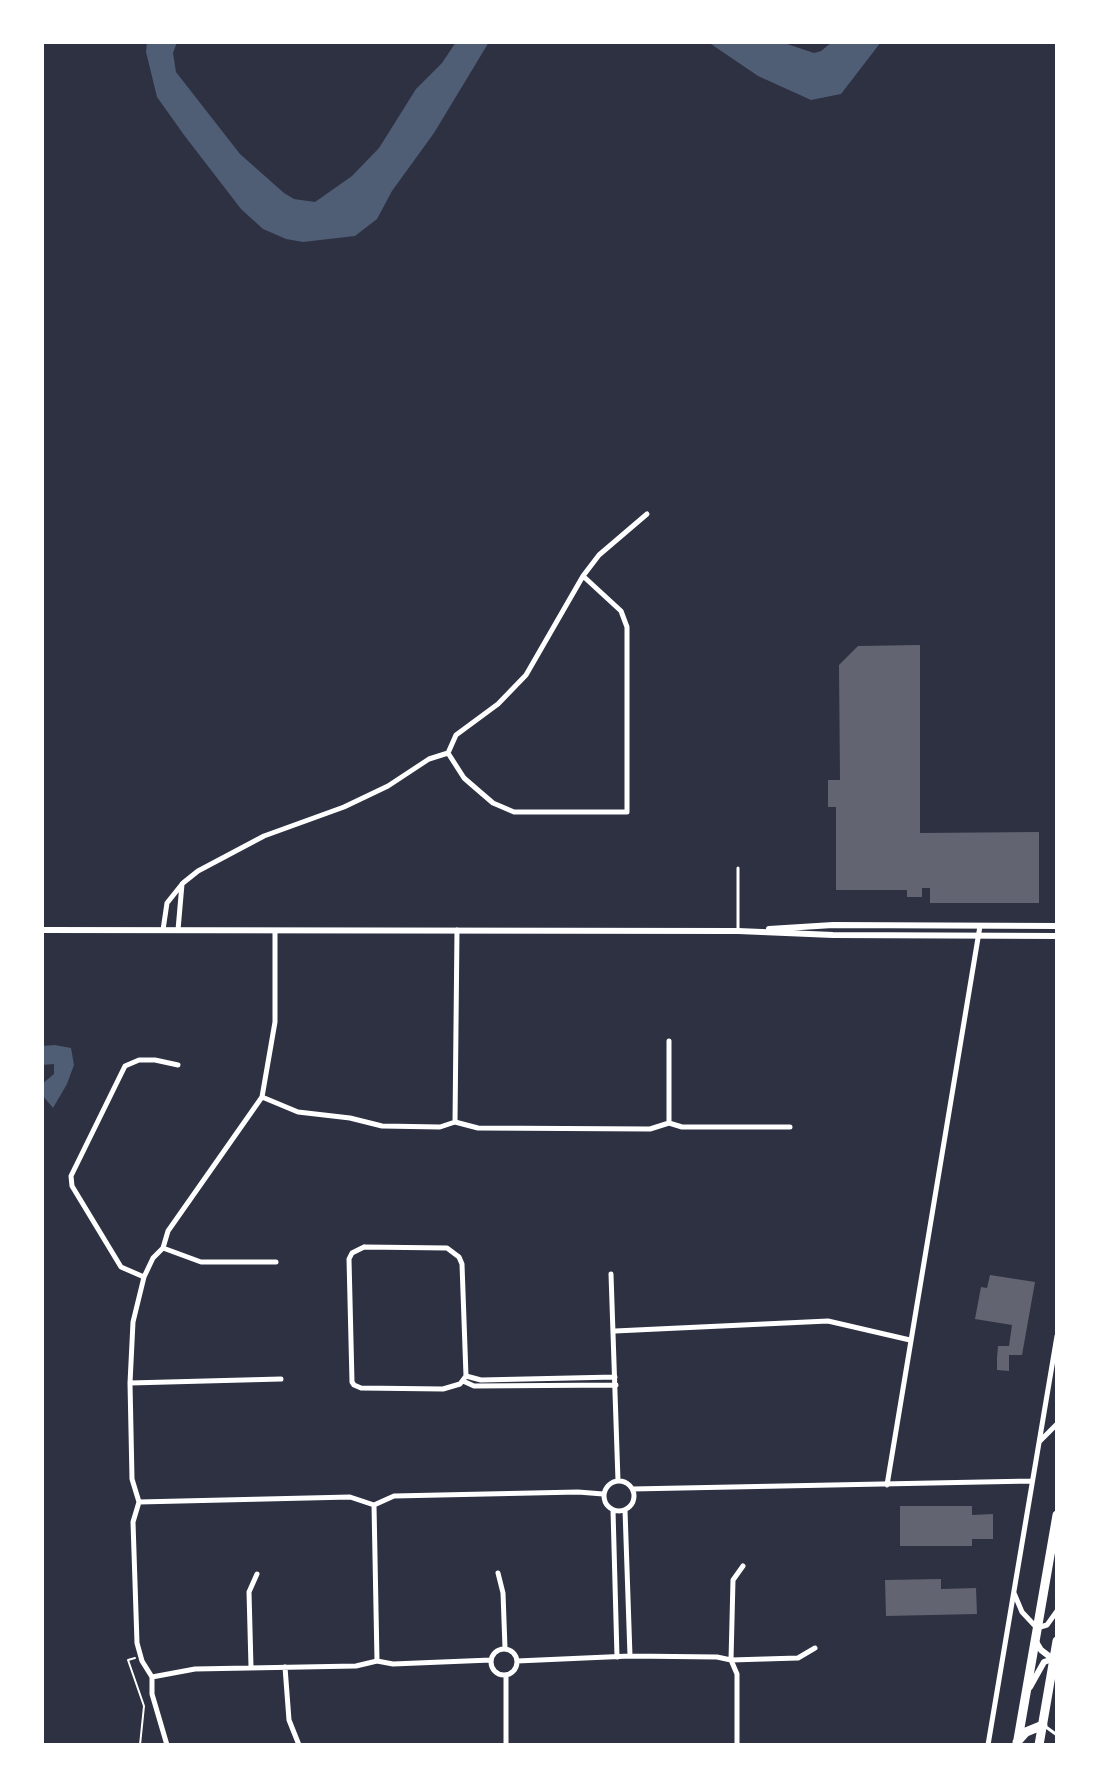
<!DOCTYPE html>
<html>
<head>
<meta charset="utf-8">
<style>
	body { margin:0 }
	#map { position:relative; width:1099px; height:1787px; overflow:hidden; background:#2d3142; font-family:Poppins,sans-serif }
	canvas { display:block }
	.frame { position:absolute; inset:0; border:44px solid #fff; pointer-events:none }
</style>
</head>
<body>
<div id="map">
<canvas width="1099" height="1787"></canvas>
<div class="frame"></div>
</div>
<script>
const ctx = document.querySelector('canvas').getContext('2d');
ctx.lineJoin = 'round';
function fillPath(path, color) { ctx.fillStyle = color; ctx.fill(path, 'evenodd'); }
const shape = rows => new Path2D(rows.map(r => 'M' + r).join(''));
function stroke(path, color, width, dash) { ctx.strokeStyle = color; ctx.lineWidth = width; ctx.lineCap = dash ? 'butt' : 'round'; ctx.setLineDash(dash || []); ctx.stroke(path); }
const water = shape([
	[147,42,177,42,173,53,176,72,240,154,284,193,294,199,315,202,352,176,379,148,416,89,442,63,456,42,489,42,434,133,392,191,377,219,355,236,303,242,286,239,263,229,241,209,184,135,157,97,146,52],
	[708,42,781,42,814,53,821,51,832,42,881,42,841,94,811,100,758,76],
	[55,1045,71,1048,74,1065,67,1084,53,1108,43,1096,42,1084,54,1074,54,1064,42,1065,42,1046]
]);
const building = shape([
	[920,645,920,833,1039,832,1039,903,930,903,930,888,922,888,922,897,907,897,907,890,836,890,836,807,828,807,828,780,840,780,839,665,858,646],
	[990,1275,1035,1282,1022,1355,1009,1355,1009,1371,997,1370,997,1358,998,1346,1009,1346,1012,1325,975,1319,981,1287,987,1288],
	[900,1506,972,1506,972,1515,993,1514,993,1539,972,1539,972,1546,900,1546],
	[941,1579,941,1589,976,1588,977,1614,886,1616,885,1580]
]);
const path = shape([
	[135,1658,128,1660,144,1706,140,1745]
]);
const service = shape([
	[738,868,738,931],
	[1046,1727,1057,1735]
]);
const minor = shape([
	[448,753,464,778,479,791,493,803,514,812,627,812,627,627,621,611,583,576],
	[163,930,167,903,183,883,198,871,264,836,344,807,388,786,429,759,448,753,456,735,498,704,526,675,583,576,599,555,647,514],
	[178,930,182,884],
	[262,1097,298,1112,350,1118,382,1126,440,1127,455,1122,478,1128,650,1129,669,1123,682,1127,790,1127],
	[455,1122,457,930],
	[669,1123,669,1041],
	[364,1247,447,1248,459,1257,462,1264,466,1376,460,1384,443,1389,361,1388,354,1385,352,1382,349,1259,352,1253,364,1247],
	[163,1248,201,1262,276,1262],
	[611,1274,618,1481],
	[144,1277,121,1267,72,1186,71,1176,125,1066,139,1060,155,1060,178,1065],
	[615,1331,828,1321,910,1340],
	[466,1376,481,1380,615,1377],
	[463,1381,474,1386,616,1385],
	[130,1383,281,1379],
	[1040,1441,1057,1424],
	'604 1496a15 15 0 1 1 30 0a15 15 0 1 1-30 0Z',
	[887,1485,980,926],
	[632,1489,1032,1481],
	[139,1502,350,1497,374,1505,394,1496,578,1492,603,1494],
	[374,1505,377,1661],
	[613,1510,617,1657],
	[625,1510,630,1656],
	[743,1566,733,1580,731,1660,798,1658,815,1648],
	[498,1573,503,1593,505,1648],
	[1014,1593,1022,1612,1037,1628,1047,1625,1057,1611],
	'491 1662a13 13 0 1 1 26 0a13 13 0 1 1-26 0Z',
	[517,1661,630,1656,717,1657,731,1660,737,1674,737,1745],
	[251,1667,249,1592,257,1574],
	[285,1667,289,1720,299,1745],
	[506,1675,506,1745],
	[152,1677,195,1669,356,1666,377,1661,393,1664,491,1660],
	[167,1745,152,1694,152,1677,142,1661,137,1643,133,1522,139,1502,132,1479,130,1383,133,1322,144,1277,153,1258,163,1248,168,1231,262,1097,275,1022,275,931],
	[988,1745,1057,1336]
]);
const tertiary = shape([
	[769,929,833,925,1057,926],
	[42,930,738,931,833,935,1057,936],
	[1035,1640,1041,1650,1054,1660],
	[1030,1687,1044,1662,1055,1658]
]);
const trunk = shape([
	[1017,1742,1026,1732,1043,1725],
	[1017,1745,1057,1515],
	[1039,1745,1057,1641]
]);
fillPath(water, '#4f5d75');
fillPath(building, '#626471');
stroke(path, '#fff', 2);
stroke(service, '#fff', 3);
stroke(minor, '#fff', 5);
stroke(tertiary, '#fff', 6);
stroke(trunk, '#fff', 9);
</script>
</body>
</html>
